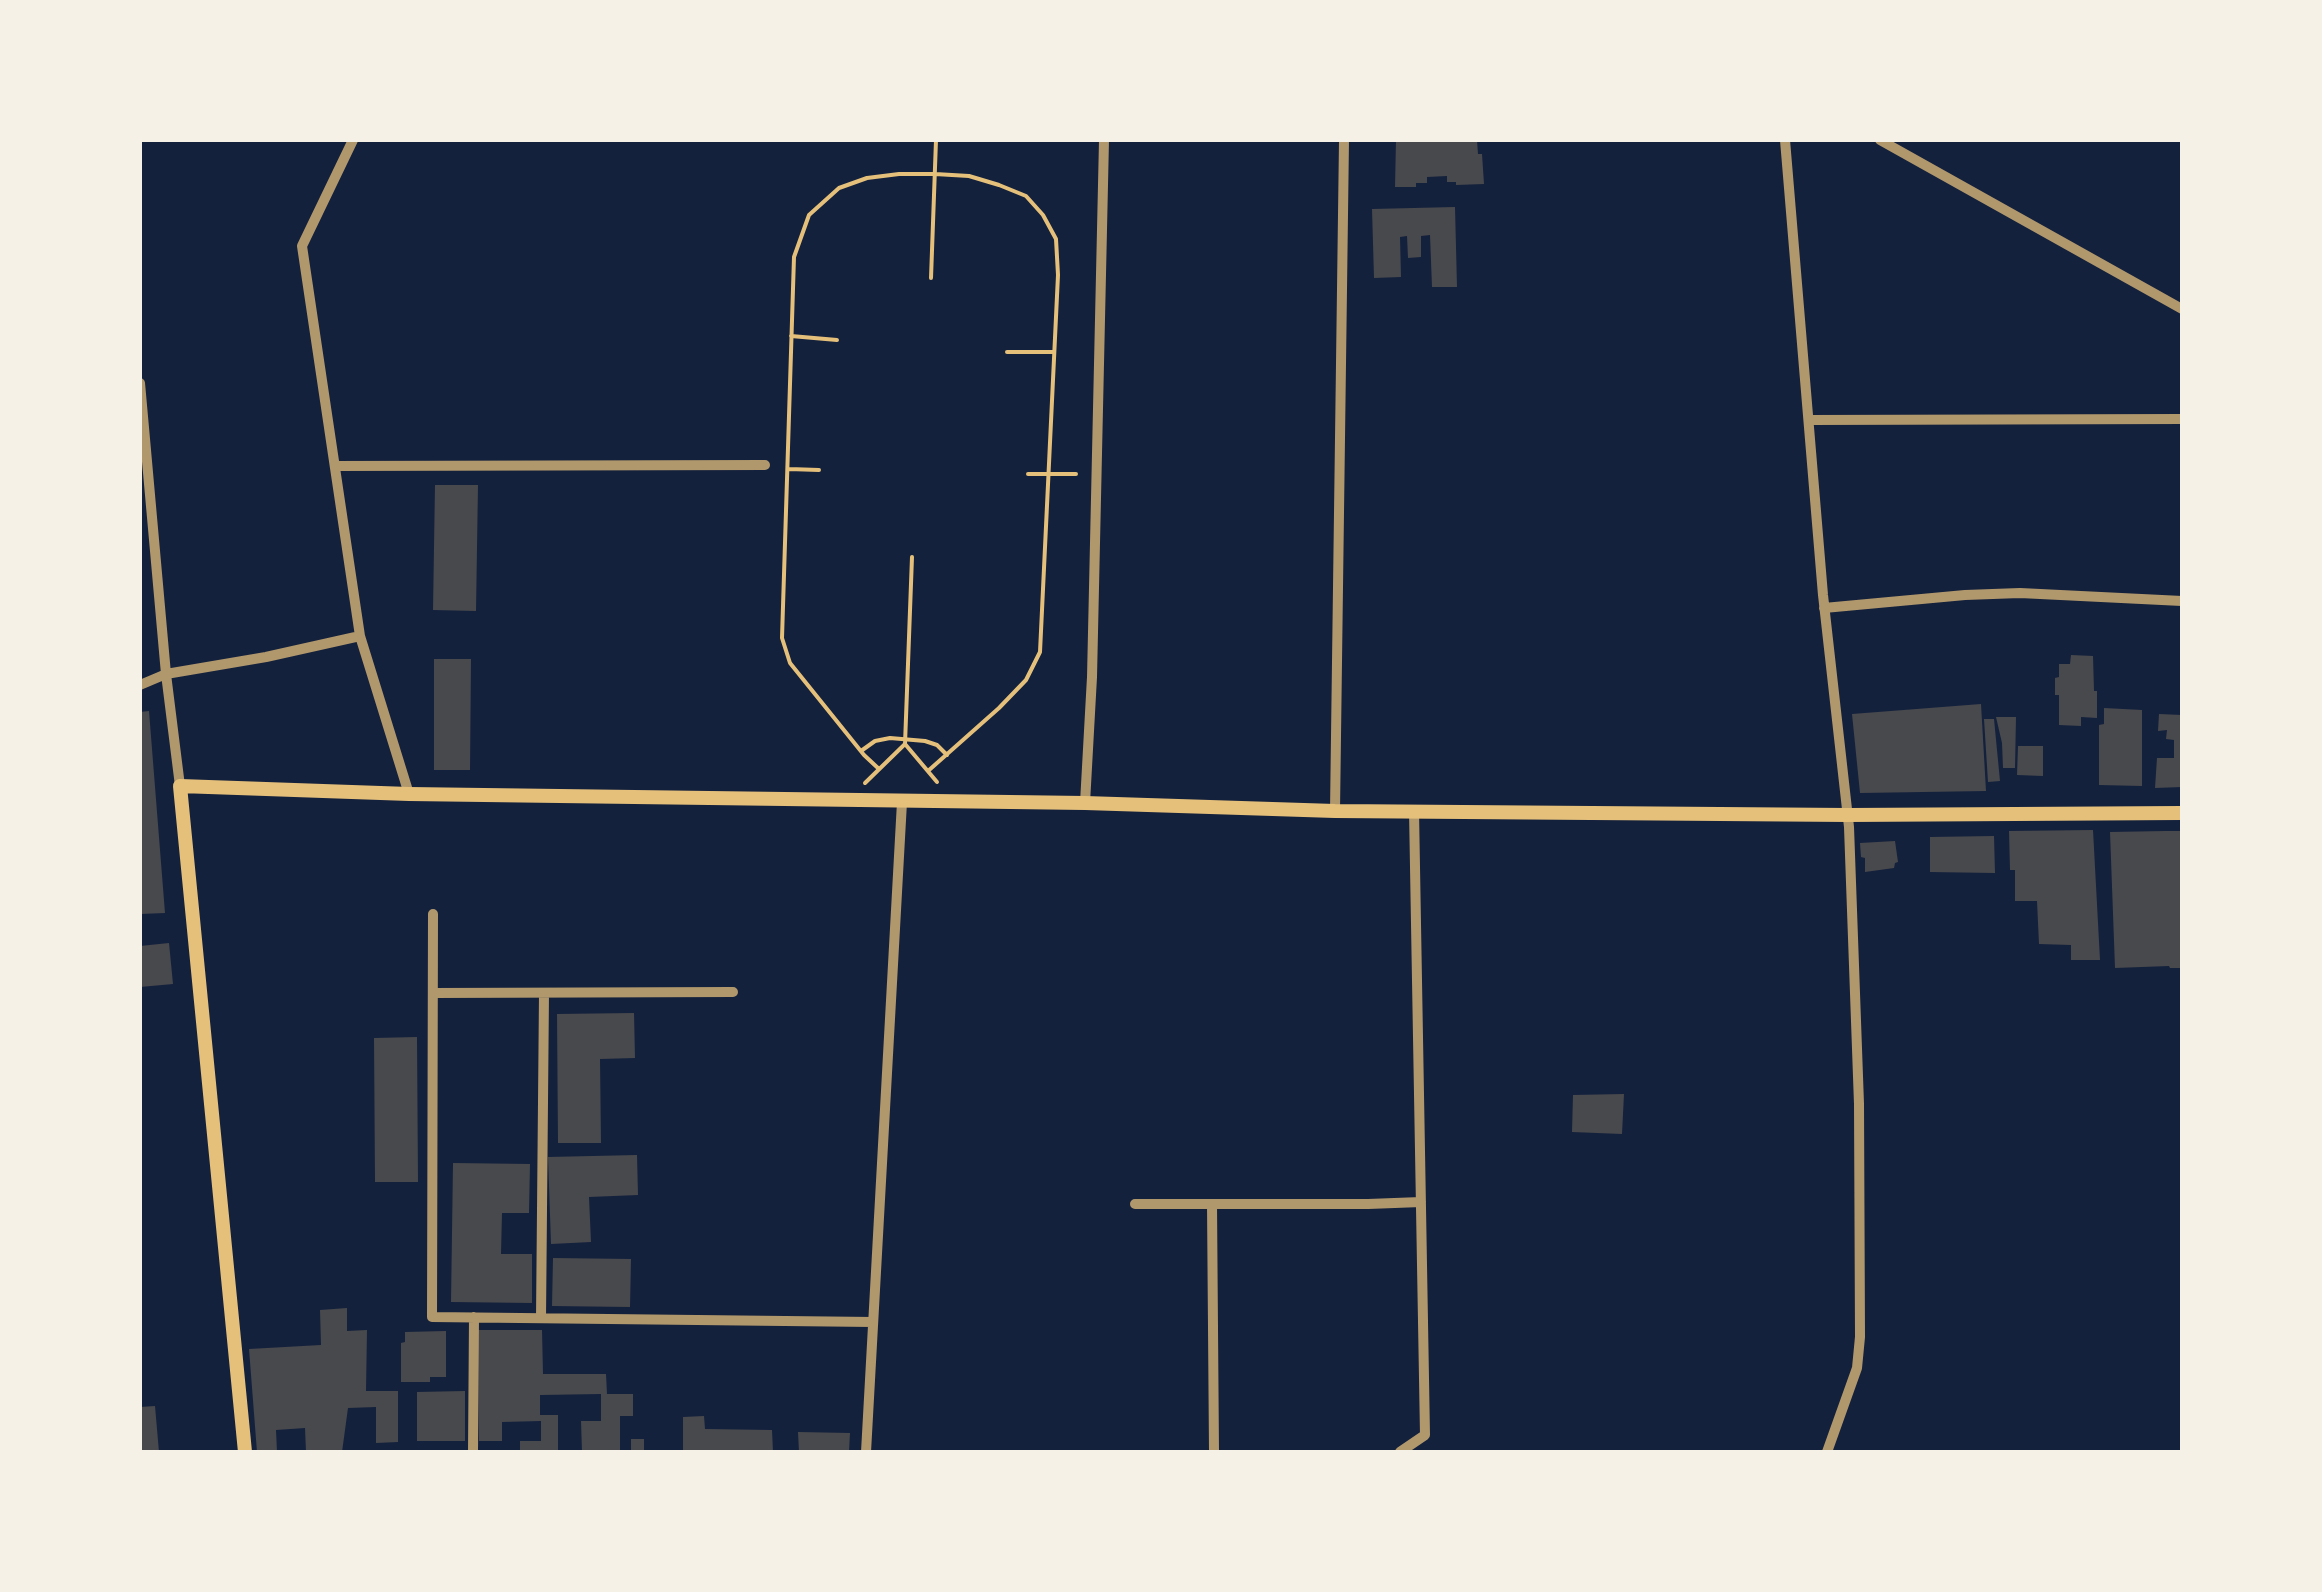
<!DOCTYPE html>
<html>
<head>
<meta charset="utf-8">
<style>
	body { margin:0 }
	#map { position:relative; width:2322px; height:1592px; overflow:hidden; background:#14213d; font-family:Figtree,sans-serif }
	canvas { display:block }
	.frame { position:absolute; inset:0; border:142px solid #f6f1e7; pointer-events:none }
</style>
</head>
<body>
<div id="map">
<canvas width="2322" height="1592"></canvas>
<div class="frame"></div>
</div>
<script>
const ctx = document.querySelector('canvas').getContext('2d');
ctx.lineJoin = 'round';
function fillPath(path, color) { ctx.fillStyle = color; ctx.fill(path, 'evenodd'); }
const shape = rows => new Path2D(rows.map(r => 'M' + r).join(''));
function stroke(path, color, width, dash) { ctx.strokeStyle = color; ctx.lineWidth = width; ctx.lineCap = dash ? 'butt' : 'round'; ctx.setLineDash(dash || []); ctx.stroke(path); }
const building = shape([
	[1396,140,1477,140,1478,154,1482,154,1484,184,1456,185,1456,182,1447,182,1447,176,1427,177,1427,183,1416,183,1416,187,1395,187],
	[1455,207,1457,287,1432,287,1430,235,1421,236,1421,257,1408,258,1407,236,1400,237,1401,277,1374,278,1372,209],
	[435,485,478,485,476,611,433,610],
	[2071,655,2093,656,2094,691,2097,691,2097,718,2081,717,2081,726,2059,725,2059,695,2055,695,2055,678,2059,677,2059,664,2070,664],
	[434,659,471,659,470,770,434,770],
	[1981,704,1986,791,1860,793,1852,714],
	[2104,708,2142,710,2142,786,2099,785,2099,725,2104,724],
	[149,711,165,913,140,914,140,712],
	[2159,714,2182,715,2182,787,2155,788,2157,758,2174,758,2174,740,2166,739,2167,730,2158,731],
	[1996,717,2016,717,2015,768,2003,768,2002,743],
	[1984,719,1994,719,2000,781,1988,782],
	[2018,746,2043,746,2043,776,2017,775],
	[2093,830,2100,960,2071,960,2071,945,2039,944,2037,901,2015,901,2015,870,2010,870,2009,831],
	[2166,831,2182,831,2182,968,2170,968,2169,966,2115,968,2110,832],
	[1994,836,1995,873,1930,872,1930,837],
	[1895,841,1898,862,1895,863,1894,868,1865,872,1865,858,1861,857,1860,843],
	[169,943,173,984,140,987,140,946],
	[634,1013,635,1058,600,1059,601,1143,558,1143,557,1014],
	[417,1037,418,1182,375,1182,374,1038],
	[1624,1094,1622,1134,1572,1132,1573,1095],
	[637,1155,638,1195,589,1197,591,1242,551,1244,548,1157],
	[453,1163,530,1164,529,1213,502,1213,501,1254,532,1254,532,1303,451,1302],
	[553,1258,631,1259,630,1307,552,1306],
	[347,1308,347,1331,367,1330,366,1391,398,1391,398,1442,376,1443,376,1407,348,1408,342,1452,306,1452,305,1428,276,1430,277,1452,257,1452,249,1349,321,1345,320,1310],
	[478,1330,542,1330,543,1374,606,1374,607,1394,633,1394,633,1416,620,1416,620,1452,582,1452,581,1421,601,1421,601,1394,540,1395,540,1415,558,1415,558,1452,520,1452,520,1441,541,1441,541,1421,502,1422,502,1441,479,1441],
	[446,1331,446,1377,430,1377,430,1382,401,1382,401,1343,405,1342,405,1332],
	[465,1391,465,1441,417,1441,417,1392],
	[155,1406,159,1452,140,1452,140,1407],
	[704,1416,705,1429,772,1430,773,1452,683,1452,683,1417],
	[798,1432,850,1433,849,1452,799,1452],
	[631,1439,644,1439,644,1452,631,1452]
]);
const path = shape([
	[931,278,936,140],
	[791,336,837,340],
	[1007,352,1054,352],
	[789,469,819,470],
	[1028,474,1076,474],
	[905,744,912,557],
	[861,751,875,741,890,738,925,741,937,745,947,755],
	[879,769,864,755,790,663,782,638,794,257,809,215,839,188,867,178,899,174,935,174,969,176,999,185,1026,196,1043,215,1056,239,1058,275,1040,652,1026,680,999,708,928,771],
	[865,783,905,744,937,782]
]);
const minor = shape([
	[353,140,302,246,360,636,409,794],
	[1785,140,1823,595,1849,827,1859,1104,1860,1337,1857,1368,1827,1452],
	[1880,140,2182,309],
	[140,383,166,674,180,786],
	[1809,420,2182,419],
	[335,466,765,465],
	[1824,608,1965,595,2020,593,2182,601],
	[140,685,166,674,266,657,360,636],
	[1085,803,1092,677,1104,140],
	[1335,811,1344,140],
	[433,914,432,1317,873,1322],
	[433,993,733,992],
	[1135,1204,1368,1204,1421,1202],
	[1212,1204,1214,1452],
	[541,1318,544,993],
	[473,1452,474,1317],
	[866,1452,902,802],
	[1400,1452,1425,1435,1414,810]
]);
const secondary = shape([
	[245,1452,180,786,409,794,1085,803,1335,811,1848,815,2182,813]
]);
fillPath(building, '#48494c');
stroke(path, '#e5c07b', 4);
stroke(minor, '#b1986c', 10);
stroke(secondary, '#e5c07b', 14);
</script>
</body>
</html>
